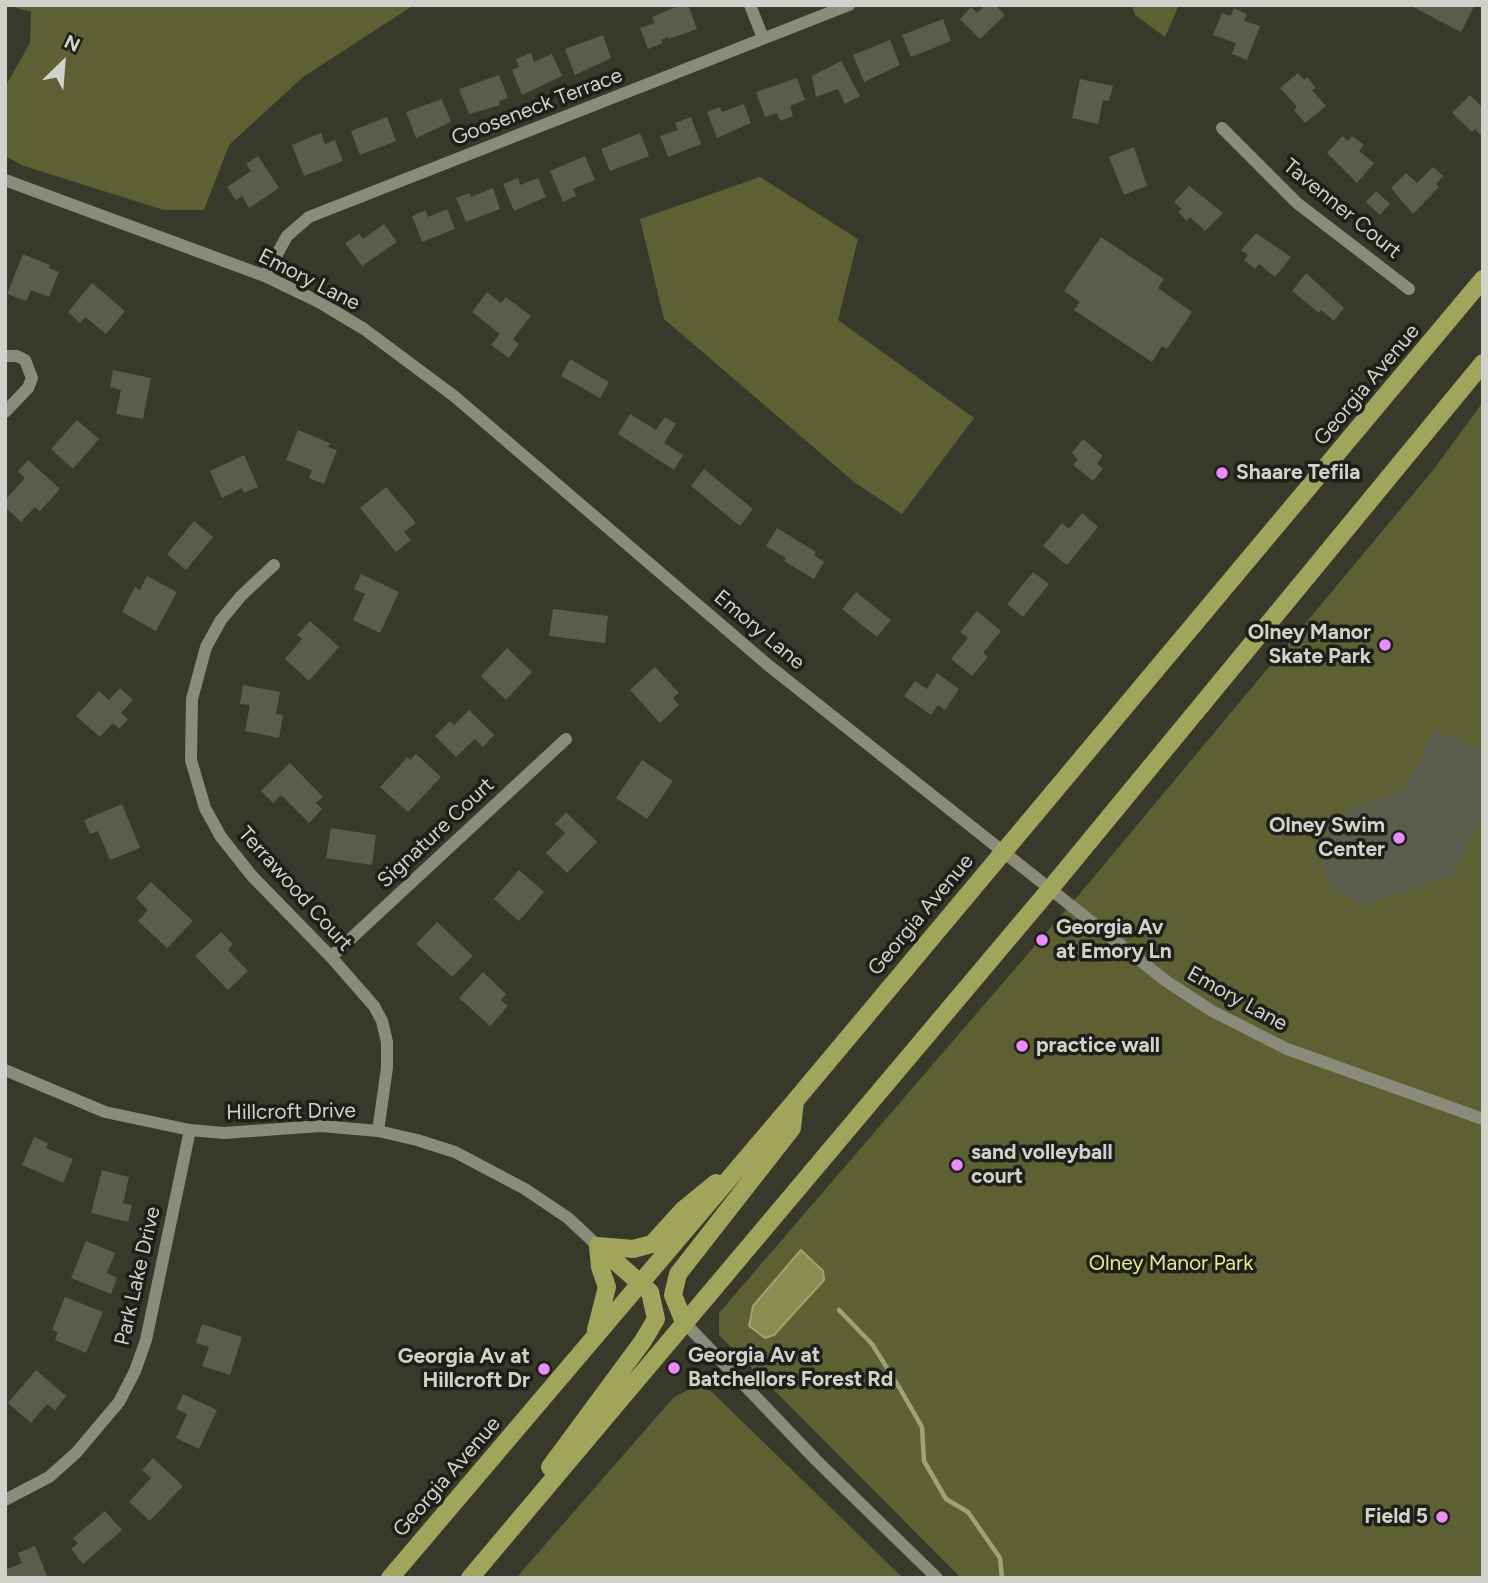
<!DOCTYPE html>
<html>
<head>
<meta charset="utf-8">
<style>
	body { margin:0 }
	#map { position:relative; width:1488px; height:1583px; overflow:hidden; background:#37392a; font-family:Figtree,sans-serif }
	canvas { display:block }
	.frame { position:absolute; inset:0; border:7px solid #d1d2ca; pointer-events:none }
	.north { position:absolute; left:28px; top:28px; width:70px; height:70px; -webkit-text-stroke:5px #1f1f19; paint-order:stroke; rotate:25deg; font-size:19px; font-weight:700; line-height:28px; text-align:center; color:#d1d2ca }
	.north::after { content:''; display:block; margin:auto; width:24px; height:32px; background:#d1d2ca; clip-path:polygon(50% 0,100% 100%,50% 72%,0 100%) }
</style>
</head>
<body>
<div id="map">
<canvas width="1488" height="1583"></canvas>
<div class="frame"></div>
<div class="north">N</div>
</div>
<script>
const ctx = document.querySelector('canvas').getContext('2d');
ctx.lineJoin = 'round';
function fillPath(path, color) { ctx.fillStyle = color; ctx.fill(path, 'evenodd'); }
const shape = rows => new Path2D(rows.map(r => 'M' + r).join(''));
function stroke(path, color, width, dash) { ctx.strokeStyle = color; ctx.lineWidth = width; ctx.lineCap = dash ? 'butt' : 'round'; ctx.setLineDash(dash || []); ctx.stroke(path); }
function write(font, color, halo, rows, align = 'center') {
  ctx.font = font + ' Figtree,sans-serif'; ctx.lineWidth = 7; ctx.setLineDash([]); ctx.textBaseline = 'middle'; ctx.strokeStyle = halo; ctx.fillStyle = color; for (const [text, x, y, turn = 0] of rows) {
    ctx.save(); ctx.translate(x, y); ctx.rotate((+turn || 0) * Math.PI / 180); ctx.textAlign = isNaN(turn) ? turn : align; if (halo) ctx.strokeText(text, 0, 0); ctx.fillText(text, 0, 0); ctx.restore();
  }
}
const green = shape([
	[7,5,414,5,303,77,229,145,204,210,164,210,24,166,5,156,5,87,30,43,31,12],
	[1132,5,1179,5,1165,37,1135,15],
	[760,177,858,239,838,320,974,418,902,514,854,482,664,319,640,219],
	[1483,402,1483,1578,961,1578,719,1335,719,1313,1088,884,1434,469],
	[698,1385,712,1392,903,1578,516,1578,674,1397]
]);
const water = shape([
	[801,1250,823,1271,824,1280,774,1335,765,1338,749,1326,753,1306,801,1250]
]);
const stream = shape([
	[839,1310,872,1344,899,1387,922,1427,924,1461,946,1499,968,1512,1000,1558,1002,1578]
]);
const building = shape([
	[681,5,688,5,697,29,669,39,668,37,661,40,663,43,648,49,640,28,655,23,652,17],
	[985,5,995,5,1005,15,980,39,960,19,971,7,977,13],
	[1409,5,1475,5,1461,32],
	[1234,8,1247,14,1244,21,1260,26,1247,60,1232,54,1236,43,1213,35,1222,13,1231,16],
	[943,19,951,41,911,57,902,35],
	[603,35,611,58,575,75,565,49],
	[890,40,900,65,864,82,853,55],
	[531,53,534,62,552,54,562,76,522,95,512,70,519,67,516,59],
	[841,61,860,96,845,104,838,89,816,97,812,76],
	[1298,73,1304,80,1307,77,1316,88,1312,90,1326,106,1305,123,1294,110,1297,107,1280,88],
	[499,75,508,98,499,101,500,105,469,114,459,89],
	[797,78,805,100,790,106,793,116,780,121,777,113,765,117,756,92],
	[1080,79,1113,86,1109,101,1103,100,1098,124,1072,118],
	[1470,95,1483,108,1483,137,1475,129,1472,132,1452,113],
	[442,99,451,122,416,138,406,112],
	[744,104,751,123,717,138,707,112,720,107,722,112],
	[387,117,396,141,360,155,351,131],
	[691,117,701,144,668,157,660,136,678,130,675,123],
	[321,133,325,144,335,140,343,161,304,176,292,145],
	[640,133,649,156,610,171,601,149],
	[1342,136,1348,141,1352,136,1364,145,1359,151,1374,163,1357,183,1327,153],
	[1134,147,1147,186,1124,195,1109,157],
	[258,156,279,188,249,208,242,196,236,200,227,187,251,171,246,164],
	[585,156,595,180,573,189,576,196,563,202,550,171],
	[1433,167,1443,176,1436,184,1439,187,1413,214,1391,188,1406,173,1417,183],
	[518,178,520,185,538,178,546,197,514,211,503,184],
	[1189,186,1223,213,1205,231,1190,217,1187,221,1178,212,1182,209,1174,202],
	[493,188,500,209,466,222,456,198,470,193,471,197],
	[1376,191,1390,204,1380,215,1366,202],
	[447,209,455,229,422,242,412,216,426,210,428,217],
	[384,224,397,242,362,266,345,243,359,234,363,239],
	[1256,233,1291,257,1275,277,1259,264,1255,269,1244,260,1248,255,1241,250],
	[1101,237,1164,279,1158,288,1192,312,1167,349,1162,346,1152,362,1074,310,1080,302,1064,291],
	[23,254,50,265,49,268,59,272,49,297,31,290,26,301,7,294],
	[1306,273,1344,308,1334,321,1321,310,1319,313,1292,291],
	[92,283,125,311,106,334,85,317,80,323,68,312],
	[487,292,501,303,506,297,531,316,513,339,519,344,509,358,491,345,500,334,472,312],
	[570,359,609,382,600,398,561,376],
	[113,370,151,378,143,419,116,414,121,390,110,387],
	[630,414,656,430,665,417,676,424,664,443,683,455,674,470,618,434],
	[77,420,99,439,73,469,51,449],
	[298,430,330,443,328,447,337,450,324,484,309,478,312,470,286,460],
	[1083,439,1103,456,1097,463,1103,469,1093,481,1073,465,1078,459,1072,453],
	[244,455,258,487,244,493,242,488,222,498,210,471],
	[28,460,60,489,40,511,35,507,21,522,5,507,5,500,25,478,18,471],
	[704,469,753,509,740,526,691,486],
	[386,487,416,523,404,532,411,540,396,552,360,508],
	[1082,513,1098,527,1067,565,1043,546,1062,523,1069,529],
	[194,521,213,537,186,570,167,554],
	[777,528,816,552,814,555,824,562,814,579,784,561,786,558,766,546],
	[1033,572,1049,584,1023,617,1007,604],
	[361,574,399,592,380,633,353,620,365,594,354,589],
	[147,576,177,592,156,631,122,612,135,587,140,590],
	[856,592,891,620,877,637,842,609],
	[553,609,608,616,605,643,549,636],
	[977,611,1001,631,983,653,988,657,972,676,951,659,968,638,960,632],
	[310,621,339,647,309,681,285,659,302,639,297,635],
	[507,648,532,672,506,700,481,676],
	[655,667,679,693,673,698,679,705,660,723,630,690],
	[937,673,959,689,945,710,938,705,931,715,904,696,915,681,927,689],
	[243,685,280,692,276,714,283,715,279,738,245,731,250,705,240,704],
	[120,688,133,700,121,713,128,719,119,729,113,723,100,737,76,716,99,691,109,700],
	[469,710,494,735,483,747,475,739,456,757,435,736,450,721,454,725],
	[1434,730,1483,751,1483,814,1455,874,1364,905,1331,889,1320,861,1333,816,1407,787],
	[416,754,441,777,408,812,380,787,408,757,410,760],
	[642,760,673,781,647,819,616,798],
	[290,763,323,797,316,803,322,809,309,823,281,795,273,803,261,791],
	[122,804,140,848,110,860,98,831,90,834,84,820],
	[566,812,597,842,567,873,546,853,565,833,555,824],
	[331,828,376,835,372,865,326,858],
	[519,870,544,892,519,921,494,899],
	[151,882,193,921,167,948,138,921,148,910,136,898],
	[437,922,473,956,452,977,416,944],
	[221,932,233,944,228,950,248,971,228,990,195,956],
	[483,972,506,994,501,1000,508,1006,490,1026,459,998],
	[34,1137,48,1143,46,1148,73,1159,63,1183,22,1165],
	[102,1170,129,1177,123,1203,132,1205,128,1222,91,1213],
	[86,1241,115,1253,107,1273,117,1278,111,1294,71,1278],
	[65,1297,103,1312,86,1353,55,1340,58,1332,52,1330],
	[202,1324,242,1337,230,1375,202,1366,209,1347,196,1343],
	[36,1370,66,1396,55,1410,47,1404,31,1423,8,1403],
	[183,1394,217,1410,199,1449,176,1438,187,1414,176,1409],
	[153,1458,183,1486,150,1521,129,1502,151,1478,142,1470],
	[105,1511,122,1530,83,1564,71,1549,78,1543,73,1538],
	[35,1546,48,1578,5,1578,5,1570,22,1563,18,1553]
]);
const minor = shape([
	[750,5,763,38],
	[1222,128,1297,203,1409,289],
	[5,180,265,276,319,302,364,329,454,396,768,665,1166,981,1212,1011,1287,1049,1483,1119],
	[265,276,287,236,309,217,849,5],
	[5,356,17,356,25,360,32,378,28,388,5,412],
	[274,565,241,596,221,620,206,647,192,699,191,760,205,808,221,837,252,876,331,957,374,1006,382,1021,387,1042,387,1068,378,1131],
	[331,957,566,739],
	[5,1070,105,1112,190,1130,224,1133,321,1126,378,1131,417,1140,455,1152,525,1189,568,1218,598,1246],
	[684,1322,817,1461,937,1578],
	[5,1500,49,1477,76,1453,119,1402,135,1371,146,1340,190,1130]
]);
const major = shape([
	[598,1246,633,1249,652,1244,683,1210,716,1183],
	[684,1322,673,1295,678,1274,792,1128,795,1101],
	[596,1330,607,1287,600,1267,598,1246],
	[550,1467,643,1341,656,1319,650,1292,598,1246],
	[390,1578,795,1101,1483,279],
	[470,1578,1050,889,1483,363]
]);
const markers = [
	[1222,473,7,"#ec8cfb"],
	[1385,645,7,"#ec8cfb"],
	[1399,838,7,"#ec8cfb"],
	[1042,940,7,"#ec8cfb"],
	[1022,1046,7,"#ec8cfb"],
	[957,1165,7,"#ec8cfb"],
	[674,1368,7,"#ec8cfb"],
	[544,1369,7,"#ec8cfb"],
	[1442,1517,7,"#ec8cfb"]
];
const streetNames = [
	["Gooseneck Terrace",537,107,-21],
	["Tavenner Court",1342,209,39],
	["Emory Lane",309,280,27],
	["Georgia Avenue",1367,385,-50],
	["Emory Lane",759,630,40],
	["Signature Court",436,833,-43],
	["Terrawood Court",295,889,48],
	["Georgia Avenue",921,915,-50],
	["Emory Lane",1237,999,29],
	["Hillcroft Drive",291,1112,-1],
	["Park Lake Drive",138,1276,-77],
	["Georgia Avenue",447,1477,-49]
];
const poiNames = [
	["Shaare Tefila",1236,473],
	["Olney Manor",1371,633,"right"],
	["Skate Park",1371,657,"right"],
	["Olney Swim",1385,826,"right"],
	["Center",1385,850,"right"],
	["Georgia Av",1056,928],
	["at Emory Ln",1056,952],
	["practice wall",1036,1046],
	["sand volleyball",971,1153],
	["court",971,1177],
	["Georgia Av at",688,1356],
	["Batchellors Forest Rd",688,1380],
	["Georgia Av at",530,1357,"right"],
	["Hillcroft Dr",530,1381,"right"],
	["Field 5",1428,1517,"right"]
];
const parkNames = [
	["Olney Manor Park",1171,1264]
];
fillPath(green, '#5d6033');
fillPath(water, '#898d50');
stroke(water, '#9fa275', 2);
stroke(stream, '#9fa275', 4.5);
fillPath(building, '#5a5c4c');
stroke(minor, '#8a8b7b', 12);
stroke(major, '#a1a55c', 18);
for (const [x, y, r, color] of markers) { const dot = new Path2D(); dot.arc(x, y, r, 0, 2 * Math.PI); ctx.fillStyle = color; ctx.fill(dot); stroke(dot, '#1f1f19', 2.5); }
write('21px', '#d1d2ca', '#1f1f19', streetNames);
write('bold 21px', '#d1d2ca', '#1f1f19', poiNames, 'left');
write('21px', '#e2e88e', '#1f1f19', parkNames);
</script>
</body>
</html>
